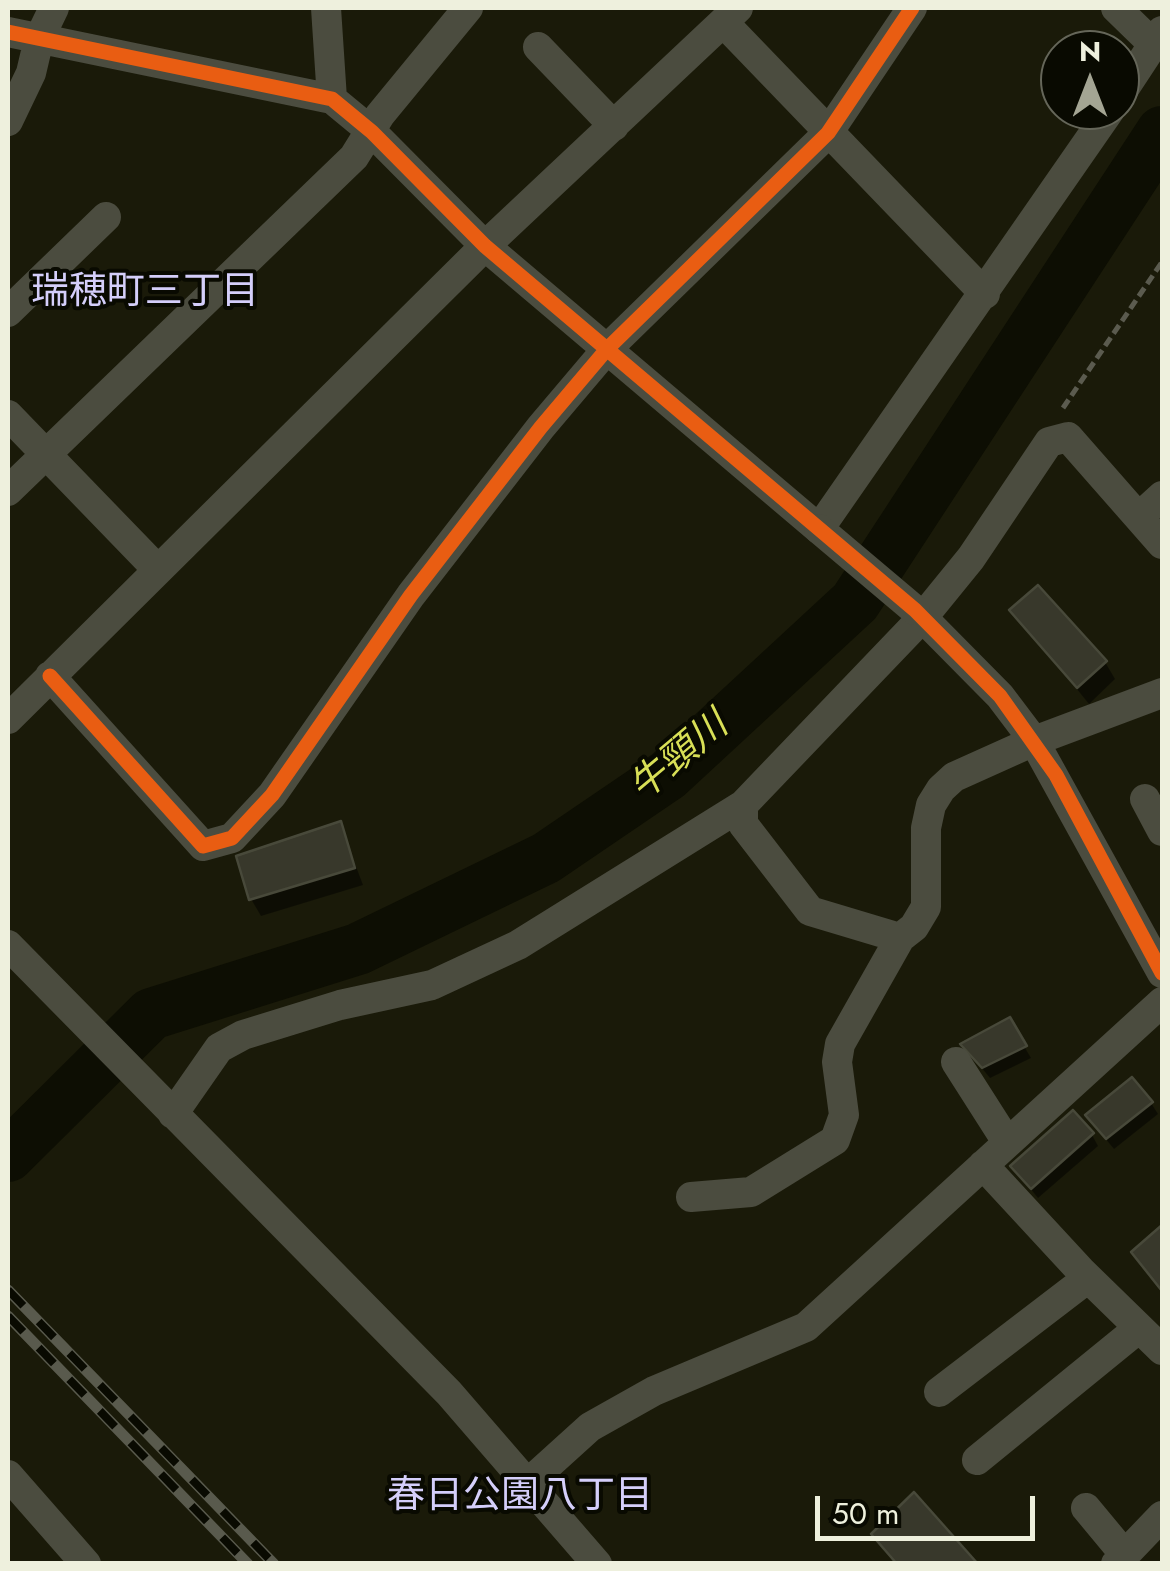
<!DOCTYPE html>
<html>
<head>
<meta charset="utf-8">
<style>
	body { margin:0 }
	#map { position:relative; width:1170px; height:1571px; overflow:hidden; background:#1a1a09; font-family:Jost,sans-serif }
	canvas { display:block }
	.frame { position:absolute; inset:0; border:10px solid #eef0dd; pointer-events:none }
	.north { position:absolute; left:1040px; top:30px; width:100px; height:100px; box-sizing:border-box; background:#090a01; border:2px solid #656659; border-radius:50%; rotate:0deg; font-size:28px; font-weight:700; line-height:40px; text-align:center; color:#eef0dd }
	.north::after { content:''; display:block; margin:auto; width:35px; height:45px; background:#a4a593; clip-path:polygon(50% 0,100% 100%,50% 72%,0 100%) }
	.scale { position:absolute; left:815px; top:1496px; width:220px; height:45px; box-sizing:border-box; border:5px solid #eef0dd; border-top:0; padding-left:12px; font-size:30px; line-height:35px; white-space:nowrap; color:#eef0dd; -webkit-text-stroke:8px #090a01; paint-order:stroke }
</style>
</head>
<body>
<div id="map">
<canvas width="1170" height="1571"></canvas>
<div class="frame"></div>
<div class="north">N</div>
<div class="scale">50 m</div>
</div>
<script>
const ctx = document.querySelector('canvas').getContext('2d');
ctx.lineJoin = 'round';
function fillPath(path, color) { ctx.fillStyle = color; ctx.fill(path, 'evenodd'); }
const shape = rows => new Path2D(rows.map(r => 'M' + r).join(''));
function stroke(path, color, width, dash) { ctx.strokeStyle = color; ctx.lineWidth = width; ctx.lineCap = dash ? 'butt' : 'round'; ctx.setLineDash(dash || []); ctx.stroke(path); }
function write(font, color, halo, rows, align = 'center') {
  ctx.font = font + ' Jost,"Noto Sans JP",sans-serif'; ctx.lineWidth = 8; ctx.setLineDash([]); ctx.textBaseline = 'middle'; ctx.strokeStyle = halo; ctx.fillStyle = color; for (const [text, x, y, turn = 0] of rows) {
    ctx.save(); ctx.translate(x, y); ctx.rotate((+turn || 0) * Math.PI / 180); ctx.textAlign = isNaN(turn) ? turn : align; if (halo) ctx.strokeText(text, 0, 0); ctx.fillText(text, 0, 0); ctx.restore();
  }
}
const shadow = shape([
	[1013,610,1105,662,1115,679,1089,704],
	[340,824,363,885,261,916,251,899],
	[1009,1021,1031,1058,990,1078,963,1045],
	[1151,1103,1158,1114,1114,1149,1095,1126],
	[1092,1135,1098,1146,1038,1198,1013,1167]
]);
const river = shape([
	[8,1156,151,1014,358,949,546,858,668,775,855,602,1162,132]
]);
const building = shape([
	[1038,585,1107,661,1077,688,1009,610,1038,585],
	[341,821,355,868,249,900,236,856,341,821],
	[1010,1017,1027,1046,982,1068,960,1044,1010,1017],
	[1132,1077,1153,1102,1106,1139,1085,1115,1132,1077],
	[1073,1110,1094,1133,1031,1189,1010,1166,1073,1110],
	[1162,1225,1162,1291,1131,1252,1162,1225],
	[914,1492,978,1564,897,1564,871,1534,914,1492]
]);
const path = shape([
	[1063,408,1162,262]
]);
const minor = shape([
	[326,8,332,99],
	[1116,8,1154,45],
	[723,22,985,294],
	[8,32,332,99,372,132,485,246,819,529,1110,110],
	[538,47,614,126],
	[1120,95,1162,31],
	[8,121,31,73,39,39,54,8],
	[8,312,106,217],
	[8,415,158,570],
	[8,491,354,157,380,115,468,8],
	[1139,517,1162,496],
	[915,610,1000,696,1034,741,1162,973],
	[50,676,203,846,232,838,272,795,411,595,541,427,607,349,828,133,912,8],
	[8,719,485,246,738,8],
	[1145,799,1162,831],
	[900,938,810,911,743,824,743,805,923,617,971,558,1049,442,1068,437,1162,544],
	[8,945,449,1393,597,1564],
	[956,1062,1007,1142],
	[173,1114,219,1048,243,1035,340,1005,432,985,518,945,743,805],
	[983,1165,1081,1271,1162,1350],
	[691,1197,751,1192,835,1140,844,1115,837,1062,840,1044,900,938,914,927,926,907,926,828,931,805,941,789,954,777,1034,741,1162,693],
	[939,1392,1088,1278],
	[977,1460,1139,1328],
	[8,1475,86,1564],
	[527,1484,590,1427,654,1391,806,1327,1162,1002],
	[1086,1508,1125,1555],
	[1116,1564,1162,1516]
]);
const rail = shape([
	[8,1290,274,1564],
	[8,1316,248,1564]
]);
const minorBridge = shape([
	[819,529,915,610]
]);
const cycleway = shape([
	[8,32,332,99,372,132,485,246,915,610,1000,696,1056,775,1162,973],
	[50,676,203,846,232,838,272,795,411,595,541,427,607,349,828,133,912,8]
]);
const neighbourhoodNames = [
	["瑞穂町三丁目",145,294],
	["春日公園八丁目",520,1498]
];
const waterNames = [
	["牛頸川",680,758,-40]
];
fillPath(shadow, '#0007');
stroke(river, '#0d0e03', 52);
fillPath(building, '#38382b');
stroke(building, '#48493a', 2.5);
stroke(path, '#5b5b4f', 5, [10, 5]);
stroke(minor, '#4b4c3f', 30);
stroke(rail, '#595a4d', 11);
stroke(rail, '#090a01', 8, [22]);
stroke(minorBridge, '#4b4c3f', 30);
stroke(cycleway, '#e95d12', 15);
write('38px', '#d4cefa', '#090a01', neighbourhoodNames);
write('italic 38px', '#d8df56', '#090a01', waterNames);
</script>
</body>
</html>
